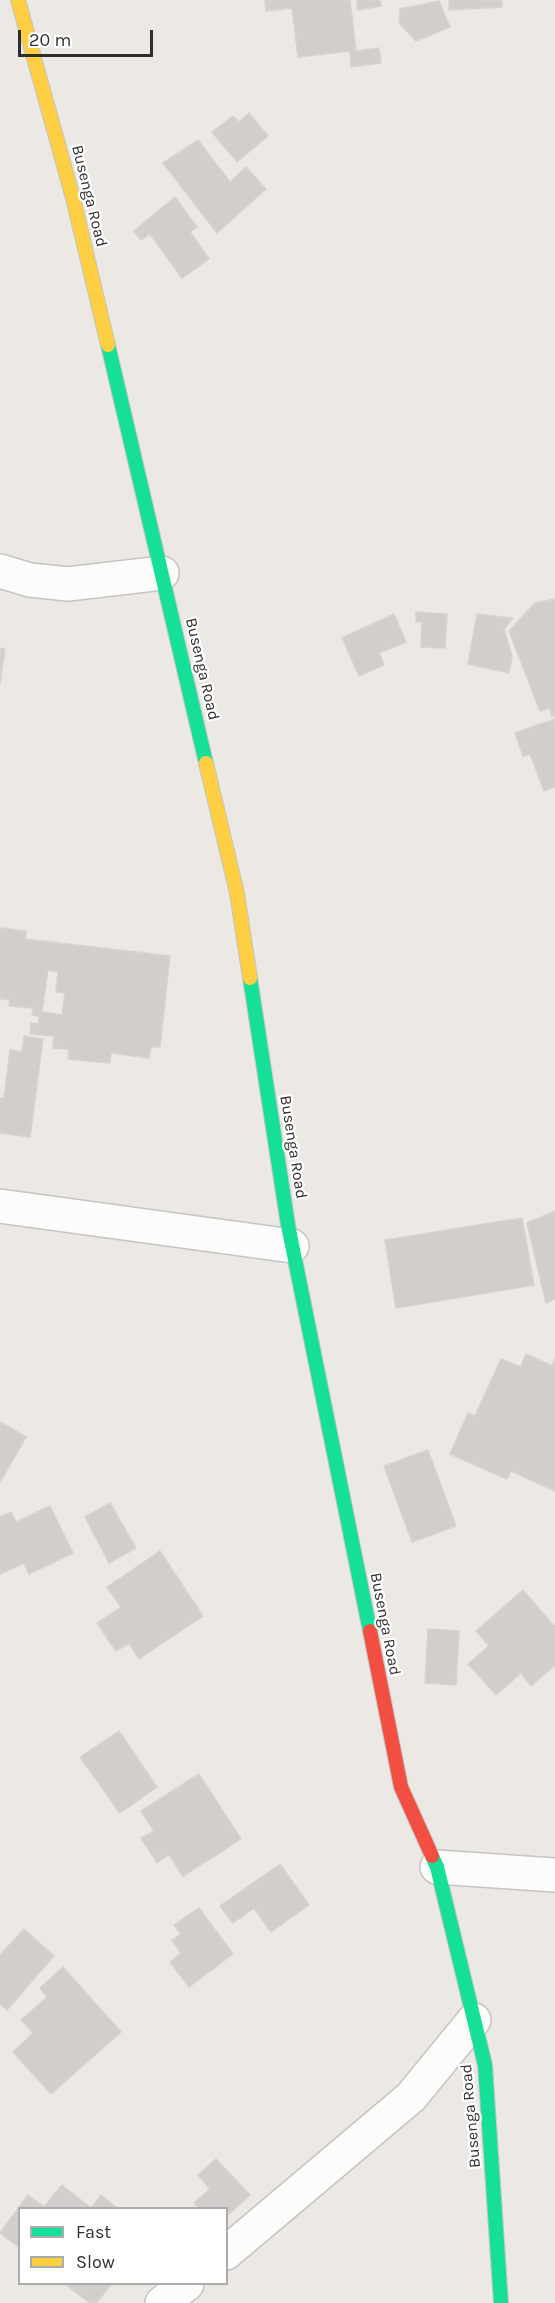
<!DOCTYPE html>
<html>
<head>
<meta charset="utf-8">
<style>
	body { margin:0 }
	#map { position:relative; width:555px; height:2303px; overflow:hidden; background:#ece8e4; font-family:Karla,sans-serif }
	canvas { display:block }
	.legend { position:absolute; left:18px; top:2207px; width:210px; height:78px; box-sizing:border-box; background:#fff; border:2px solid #ababab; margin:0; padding:8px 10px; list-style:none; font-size:18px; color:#2e2e2e }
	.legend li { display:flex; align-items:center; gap:12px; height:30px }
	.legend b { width:30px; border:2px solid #ababab }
	.scale { position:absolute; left:18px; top:30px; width:135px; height:27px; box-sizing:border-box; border:3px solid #2e2e2e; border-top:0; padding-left:8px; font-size:18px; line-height:21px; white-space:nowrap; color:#2e2e2e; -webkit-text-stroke:4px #fff; paint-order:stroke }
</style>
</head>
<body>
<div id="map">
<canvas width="555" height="2303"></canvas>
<ul class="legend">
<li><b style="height:8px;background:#16e098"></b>Fast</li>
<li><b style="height:8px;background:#ffcf43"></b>Slow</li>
</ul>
<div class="scale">20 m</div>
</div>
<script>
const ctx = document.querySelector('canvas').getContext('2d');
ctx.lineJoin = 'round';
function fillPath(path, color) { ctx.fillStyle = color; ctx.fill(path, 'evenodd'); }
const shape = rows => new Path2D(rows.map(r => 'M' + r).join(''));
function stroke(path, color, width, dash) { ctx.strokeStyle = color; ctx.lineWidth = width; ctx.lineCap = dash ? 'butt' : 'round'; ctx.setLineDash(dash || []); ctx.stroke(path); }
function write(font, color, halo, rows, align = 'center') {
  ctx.font = font + ' Karla,sans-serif'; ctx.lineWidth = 4.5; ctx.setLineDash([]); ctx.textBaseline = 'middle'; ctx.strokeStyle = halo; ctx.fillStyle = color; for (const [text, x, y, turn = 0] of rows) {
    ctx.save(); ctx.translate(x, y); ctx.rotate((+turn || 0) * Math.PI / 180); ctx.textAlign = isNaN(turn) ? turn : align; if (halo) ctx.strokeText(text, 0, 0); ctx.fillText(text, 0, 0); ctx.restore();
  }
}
const building = shape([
	[265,0,350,0,356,51,379,48,381,63,351,67,350,51,298,57,292,8,266,11,265,0],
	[357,0,380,0,381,6,358,10,357,0],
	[449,0,502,0,502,7,449,10,449,0],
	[439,1,450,27,416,41,399,23,400,9,439,1],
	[249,113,268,136,237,162,212,132,233,116,239,122,249,113],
	[198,140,230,182,246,167,266,189,217,233,163,163,198,140],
	[175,197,197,227,190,232,209,259,182,278,150,234,141,240,134,231,175,197],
	[555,599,555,715,552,717,550,708,540,711,509,631,535,603,555,599],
	[416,612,447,614,445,648,421,647,422,622,416,622,416,612],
	[394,614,406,642,379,653,384,665,359,676,342,638,394,614],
	[477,614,513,618,504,629,512,656,509,673,468,664,477,614],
	[0,648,5,649,0,684,0,648],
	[555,719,555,787,544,791,530,754,523,756,515,733,555,719],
	[0,928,26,931,25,939,170,956,160,1047,151,1047,149,1058,111,1053,110,1063,68,1059,69,1049,53,1048,54,1036,30,1034,31,1023,38,1024,39,1016,32,1015,33,1008,9,1006,10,1000,0,999,0,928],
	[48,970,58,972,56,992,65,993,62,1015,42,1012,48,970],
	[24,1036,43,1039,30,1137,0,1133,0,1098,4,1098,10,1050,22,1052,24,1036],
	[555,1211,555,1299,546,1303,527,1223,555,1211],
	[522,1218,534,1285,396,1308,385,1240,522,1218],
	[526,1354,552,1366,555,1358,555,1491,511,1471,507,1479,450,1454,468,1413,475,1416,501,1359,521,1367,526,1354],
	[0,1422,26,1437,0,1482,0,1422],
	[428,1450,456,1526,412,1542,384,1466,428,1450],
	[110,1503,136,1548,109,1563,85,1517,110,1503],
	[50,1506,73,1553,29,1574,24,1563,0,1574,0,1517,11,1512,16,1522,50,1506],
	[160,1551,203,1616,139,1659,129,1643,116,1651,97,1623,121,1607,107,1587,160,1551],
	[523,1590,555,1627,555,1665,531,1686,521,1673,496,1695,468,1664,489,1646,476,1631,523,1590],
	[428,1629,459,1631,456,1685,425,1683,428,1629],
	[119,1731,157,1787,120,1813,80,1757,119,1731],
	[199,1774,241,1839,183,1876,169,1855,157,1863,141,1838,154,1831,141,1811,199,1774],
	[280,1864,309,1905,271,1932,254,1908,233,1923,220,1906,280,1864],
	[199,1908,233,1954,189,1987,170,1962,181,1953,172,1940,181,1934,174,1925,199,1908],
	[24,1929,54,1956,7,2010,0,2004,0,1955,24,1929],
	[63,1967,121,2032,51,2094,13,2052,33,2033,21,2020,47,1997,40,1988,63,1967],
	[216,2159,250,2195,226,2217,226,2208,199,2208,194,2203,210,2189,198,2175,216,2159],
	[62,2185,91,2208,101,2195,117,2208,20,2208,20,2248,0,2233,28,2195,44,2207,62,2185],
	[65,2284,112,2284,96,2303,90,2303,65,2284]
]);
const street = shape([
	[0,571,30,580,68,584,162,573],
	[0,1206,292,1246],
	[437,1867,555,1875],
	[226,2253,411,2097,474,2020],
	[162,2303,187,2284]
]);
const fast = shape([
	[108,345,206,763],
	[250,978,288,1225,370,1631],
	[432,1856,437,1867,485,2065,501,2303]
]);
const slow = shape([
	[18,0,73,198,108,345],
	[206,763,237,893,250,978]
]);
const jam = shape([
	[370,1631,401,1787,432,1856]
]);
const streetNames = [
	["Busenga Road",89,196,76],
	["Busenga Road",202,669,77],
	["Busenga Road",293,1147,81],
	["Busenga Road",385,1624,79],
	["Busenga Road",471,2116,-95]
];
fillPath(building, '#d1cecb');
stroke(building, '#d7d4d0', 1.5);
stroke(street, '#c5c4c5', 36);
stroke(fast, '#c5c4c5', 16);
stroke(slow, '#c5c4c5', 16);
stroke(jam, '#c5c4c5', 16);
stroke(street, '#fcfcfb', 33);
stroke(fast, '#16e098', 14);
stroke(slow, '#ffcf43', 14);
stroke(jam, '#f24e42', 14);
write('16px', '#2e2e2e', '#fff', streetNames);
</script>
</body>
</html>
